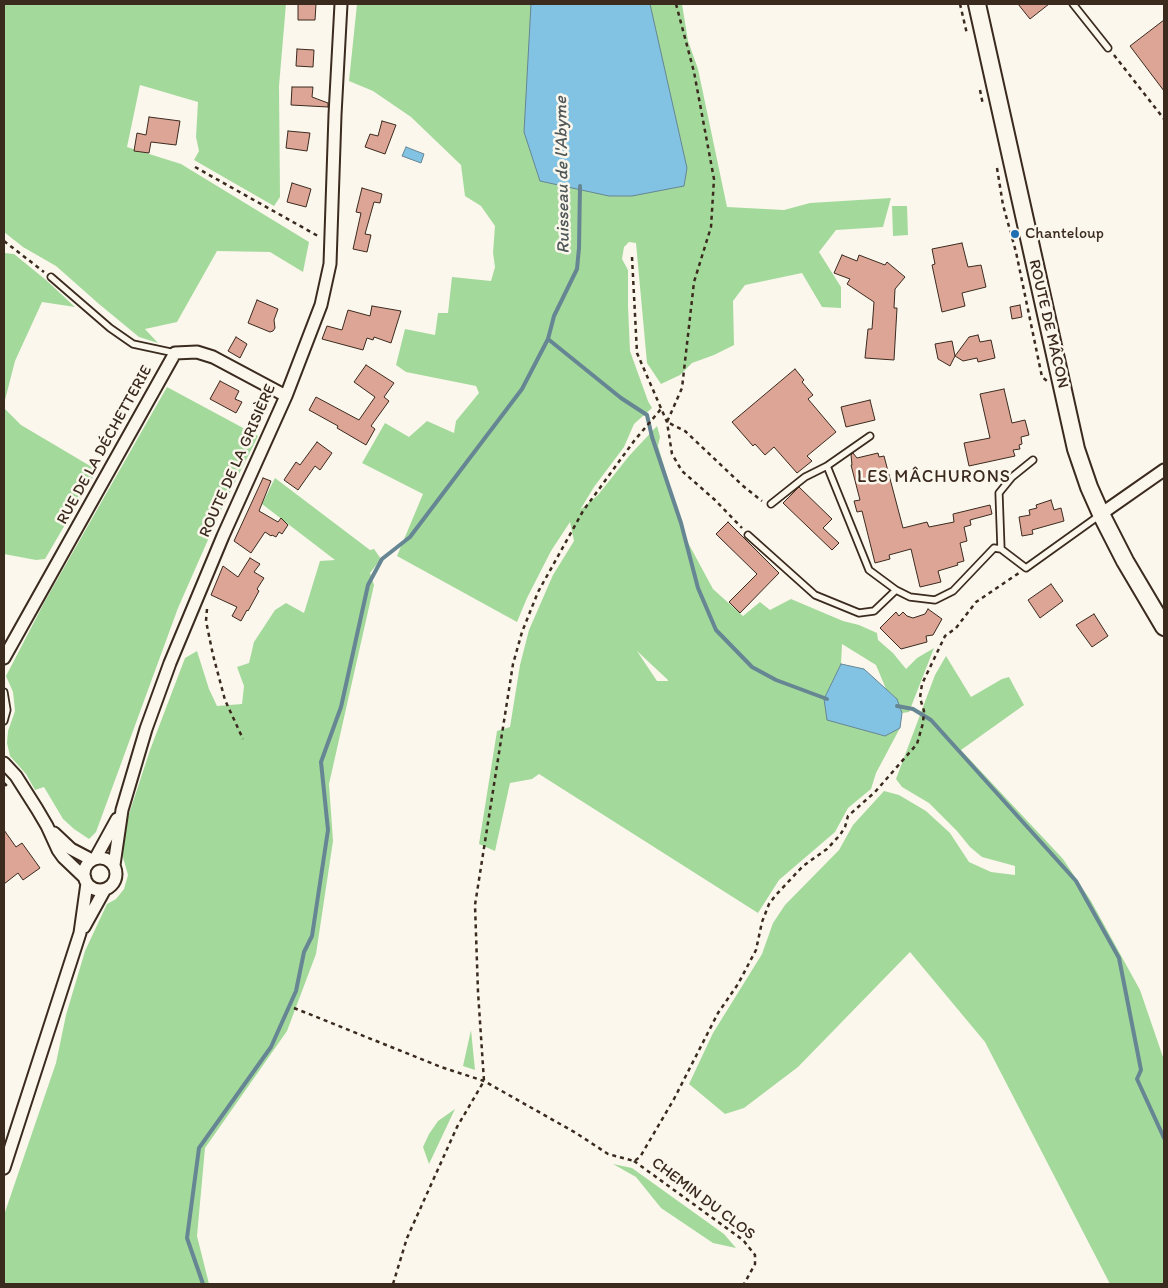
<!DOCTYPE html>
<html>
<head>
<meta charset="utf-8">
<style>
	body { margin:0 }
	#map { position:relative; width:1168px; height:1288px; overflow:hidden; background:#fbf7ec; font-family:Itim,sans-serif }
	canvas { display:block }
	.frame { position:absolute; inset:0; border:5px solid #3b2a1e; pointer-events:none }
</style>
</head>
<body>
<div id="map">
<canvas width="1168" height="1288"></canvas>
<div class="frame"></div>
</div>
<script>
const ctx = document.querySelector('canvas').getContext('2d');
ctx.lineJoin = 'round';
function fillPath(path, color) { ctx.fillStyle = color; ctx.fill(path, 'evenodd'); }
const shape = rows => new Path2D(rows.map(r => 'M' + r).join(''));
function stroke(path, color, width, dash) { ctx.strokeStyle = color; ctx.lineWidth = width; ctx.lineCap = dash ? 'butt' : 'round'; ctx.setLineDash(dash || []); ctx.stroke(path); }
function write(font, color, halo, rows, align = 'center') {
  ctx.font = font + ' Itim,sans-serif'; ctx.lineWidth = 5; ctx.setLineDash([]); ctx.textBaseline = 'middle'; ctx.strokeStyle = halo; ctx.fillStyle = color; for (const [text, x, y, turn = 0] of rows) {
    ctx.save(); ctx.translate(x, y); ctx.rotate((+turn || 0) * Math.PI / 180); ctx.textAlign = isNaN(turn) ? turn : align; if (halo) ctx.strokeText(text, 0, 0); ctx.fillText(text, 0, 0); ctx.restore();
  }
}
const green = shape([
	[4,4,286,4,279,86,280,197,274,206,194,160,199,151,196,137,198,102,140,85,127,147,181,164,309,242,303,272,270,252,217,251,177,322,145,329,158,343,139,337,99,304,56,266,23,247,4,232],
	[357,4,682,4,688,41,698,69,727,207,784,210,810,203,891,198,883,227,836,230,819,252,841,287,841,308,822,307,802,273,745,285,733,301,734,345,714,355,692,363,680,375,661,384,647,363,636,243,629,242,624,247,622,259,628,270,628,306,630,351,648,401,652,408,634,424,624,447,594,487,580,510,598,495,629,456,657,426,660,437,658,446,686,539,713,589,743,616,760,602,770,610,791,599,843,621,859,625,877,633,878,640,893,653,906,669,917,658,934,648,909,712,902,713,897,699,886,689,876,665,842,644,841,664,824,699,884,736,900,728,876,773,871,789,848,808,835,832,779,880,758,913,539,774,532,779,510,783,495,851,479,844,497,731,510,727,520,665,529,630,553,575,574,541,570,522,551,551,527,598,517,622,397,556,423,494,362,463,385,423,409,437,427,421,454,433,456,421,479,393,476,386,406,372,396,365,405,329,435,335,438,313,448,313,452,277,491,281,495,267,493,253,495,226,481,206,465,196,461,165,411,117,373,91,349,81],
	[637,651,668,680,668,681,657,681],
	[892,206,907,206,908,235,893,236],
	[4,253,14,254,46,280,75,307,42,302,15,361,4,404],
	[167,387,258,436,222,508,178,608,96,832,89,839,74,829,63,819,44,787,35,790,26,774,10,756,7,743,8,731,15,711,13,692,6,676,45,601],
	[4,408,21,425,97,470,45,559,36,560,4,554],
	[275,478,370,550,374,549,381,559,370,573,374,585,329,784,333,841,316,954,287,1031,205,1148,197,1236,209,1284,4,1284,4,1215,56,1063,66,1015,85,951,107,904,116,899,124,889,128,875,122,854,128,817,150,750,185,658,197,651,209,689,217,706,242,704,244,686,237,667,249,663,254,642,275,610,286,603,304,613,320,561,335,560,262,504],
	[946,656,971,697,1002,679,1009,677,1024,705,961,750,1063,859,1091,901,1140,990,1164,1060,1164,1284,1110,1284,985,1042,910,952,798,1067,744,1108,725,1114,689,1084,713,1033,762,954,773,923,785,905,839,850,853,825,884,791,899,795,926,811,950,833,969,862,991,872,1015,875,1015,866,982,857,970,847,957,831,929,803,902,787,896,779,935,675],
	[471,1030,475,1070,463,1066],
	[455,1109,429,1164,423,1147,429,1134,438,1121],
	[613,1164,632,1168,724,1234,736,1248,713,1243,661,1208,636,1177]
]);
const water = shape([
	[531,4,650,4,687,168,684,186,632,196,609,196,540,181,524,132,531,4],
	[406,147,424,154,421,163,402,156,406,147],
	[841,664,864,669,897,699,902,713,900,728,885,736,827,720,824,699,841,664]
]);
const stream = shape([
	[548,339,621,398,647,415,652,437,681,523,698,588,716,630,752,667,776,680,827,699],
	[897,706,913,709,931,720,1076,881,1119,958,1141,1070,1137,1079,1164,1138],
	[203,1284,187,1238,199,1148,271,1047,296,991,304,952,312,936,328,830,321,762,341,707,368,585,382,559,410,537,522,389,548,339,554,316,577,269,579,248,580,186]
]);
const building = shape([
	[298,4,316,4,315,20,298,20,298,4],
	[1018,4,1049,4,1030,19,1018,4],
	[1164,20,1164,91,1130,46,1164,20],
	[297,49,314,50,313,67,296,66,297,49],
	[292,87,313,87,312,97,328,103,328,107,291,105,292,87],
	[149,117,180,121,176,145,151,142,149,153,134,151,137,133,146,135,149,117],
	[382,121,396,125,385,154,365,147,370,134,378,136,382,121],
	[288,131,310,133,307,151,286,148,288,131],
	[292,183,311,189,306,207,287,202,292,183],
	[362,188,382,194,380,203,374,202,365,234,371,235,367,252,353,249,361,213,356,212,362,188],
	[962,243,968,267,981,265,986,287,962,293,965,306,942,312,932,265,935,264,932,249,962,243],
	[842,255,857,261,859,255,885,265,887,262,905,277,895,289,894,308,897,308,894,360,865,358,868,329,872,329,874,302,847,284,850,279,834,273,842,255],
	[257,300,278,309,274,320,275,328,273,331,270,332,248,323,257,300],
	[1020,305,1022,317,1012,319,1010,307,1020,305],
	[372,306,401,311,391,343,374,337,373,340,367,338,363,350,322,339,327,326,342,330,348,310,370,316,372,306],
	[978,335,980,342,991,340,995,358,978,362,977,358,963,361,955,356,950,366,938,359,935,344,952,341,955,356,969,337,978,335],
	[236,337,247,344,240,358,228,351,236,337],
	[366,365,394,383,384,397,389,401,371,426,375,429,366,445,337,428,338,426,309,410,316,397,359,420,375,397,354,382,366,365],
	[795,369,804,380,802,382,813,395,808,399,836,432,807,456,812,461,797,473,774,447,765,455,755,444,753,446,732,422,795,369],
	[220,381,239,391,235,399,242,402,236,413,210,399,220,381],
	[1004,389,1012,423,1025,420,1029,435,1021,437,1022,444,1019,445,1020,449,1013,450,1015,456,969,466,964,443,990,438,980,394,1004,389],
	[870,400,875,420,846,427,841,407,870,400],
	[317,442,332,453,320,470,315,466,298,490,284,480,296,462,300,465,317,442],
	[853,453,857,458,878,453,879,457,884,456,903,528,927,522,929,527,954,522,953,514,990,505,992,514,970,520,971,525,964,527,967,541,960,543,964,561,957,563,958,565,938,571,941,582,920,587,911,549,889,555,890,559,875,563,862,511,857,512,854,501,860,500,851,465,852,465,851,455,853,453],
	[263,478,271,481,259,511,278,522,281,518,288,525,282,534,279,532,276,537,272,535,271,536,265,532,251,553,234,541,263,478],
	[799,487,832,519,823,528,839,543,832,550,783,503,799,487],
	[1051,500,1054,510,1061,508,1064,521,1032,530,1033,534,1022,536,1019,517,1030,515,1029,510,1037,508,1036,505,1051,500],
	[728,522,779,573,740,613,729,602,757,574,716,534,728,522],
	[250,558,260,564,254,572,264,578,257,589,259,591,248,611,247,610,241,621,232,616,237,607,211,595,223,566,238,577,250,558],
	[1051,584,1063,601,1040,618,1028,600,1051,584],
	[928,609,942,619,933,635,926,636,927,642,901,649,880,628,896,612,899,616,903,612,907,616,913,618,925,614,928,609],
	[1094,614,1108,636,1092,647,1076,625,1094,614],
	[4,830,16,847,22,843,40,868,23,880,18,873,4,884,4,830]
]);
const path = shape([
	[676,4,694,72,714,179,711,227,694,282,682,388,667,422,685,431,742,485,762,501],
	[960,4,967,34],
	[1114,55,1164,119],
	[980,90,983,105],
	[195,167,318,236],
	[997,168,1003,205,1016,252,1042,377,1047,381],
	[4,241,44,272],
	[632,257,637,353,667,422,672,454,682,471,715,500,742,528],
	[207,609,206,621,213,655,225,700,243,739],
	[4,783,8,787],
	[294,1008,441,1067,484,1081,576,1133,608,1154,634,1161,640,1157,674,1099,718,1013,738,984,756,950,762,922,769,904,775,896,803,866,827,849,840,835,845,827,848,816,875,792,917,744,923,723,924,711,920,698,922,684,945,636,956,628,976,602,1019,573],
	[634,1161,743,1240,755,1255,755,1264,744,1284],
	[393,1284,407,1238,457,1127,484,1081,478,992,475,905,513,664,522,632,538,592,583,511,634,441,661,409]
]);
const lane = shape([
	[1073,4,1108,48],
	[51,277,110,328,133,344,175,353],
	[870,436,827,466,869,570,896,590,910,597,935,600,953,591,994,548,1001,549,1026,568,1100,515],
	[771,504,805,477,827,466],
	[748,535,815,595,859,613,874,611,896,590],
	[1001,549,999,493,1012,477,1033,460],
	[4,692,7,710,4,721]
]);
const street = shape([
	[1101,514,1164,470],
	[4,658,175,353,197,352,213,357,286,396],
	[4,763,16,776,37,809,47,826,58,850,63,857,85,878],
	[54,833,71,849,92,860],
	'84 874a16 16 0 1 1 32 0a16 16 0 1 1-32 0Z',
	[95,859,117,819],
	[114,865,122,810,146,729,170,663,223,536,286,396,321,305,330,264,335,115,341,4],
	[84,927,105,889],
	[4,1168,80,933,87,883]
]);
const secondary = shape([
	[977,4,1076,449,1089,487,1101,514,1125,561,1164,627]
]);
const markers = [
	[1015,234,5,"#1f6fb2"]
];
const poiNames = [
	["Chanteloup",1025,234]
];
const streetNames = [
	["ROUTE DE MÂCON",1048,324,77],
	["RUE DE LA DÉCHETTERIE",105,445,-61],
	["ROUTE DE LA GRISIÈRE",238,461,-66],
	["CHEMIN DU CLOS",703,1199,37]
];
const waterNames = [
	["Ruisseau de l'Abyme",563,175,-91]
];
const neighbourhoodNames = [
	["LES MÂCHURONS",934,477]
];
fillPath(green, '#a4d99c');
fillPath(water, '#82c3e3');
stroke(water, '#668694', 1);
stroke(stream, '#668694', 4);
fillPath(building, '#dca596');
stroke(building, '#3b2a1e', 1);
stroke(lane, '#3b2a1e', 9);
stroke(street, '#3b2a1e', 15);
stroke(secondary, '#3b2a1e', 20);
stroke(path, '#3b2a1e', 2.5, [4, 4]);
stroke(lane, '#fbf7ec', 5.5);
stroke(street, '#fbf7ec', 11);
stroke(secondary, '#fbf7ec', 16);
for (const [x, y, r, color] of markers) { const dot = new Path2D(); dot.arc(x, y, r, 0, 2 * Math.PI); ctx.fillStyle = color; ctx.fill(dot); stroke(dot, '#fbf7ec', 2); }
write('16px', '#3b2a1e', '#fbf7ec', poiNames, 'left');
write('16px', '#3b2a1e', '#fbf7ec', streetNames);
write('italic 18px', '#505859', '#fbf7ec', waterNames);
ctx.letterSpacing = '1px';
write('18px', '#3b2a1e', '#fbf7ec', neighbourhoodNames);
ctx.letterSpacing = '0px';
</script>
</body>
</html>
